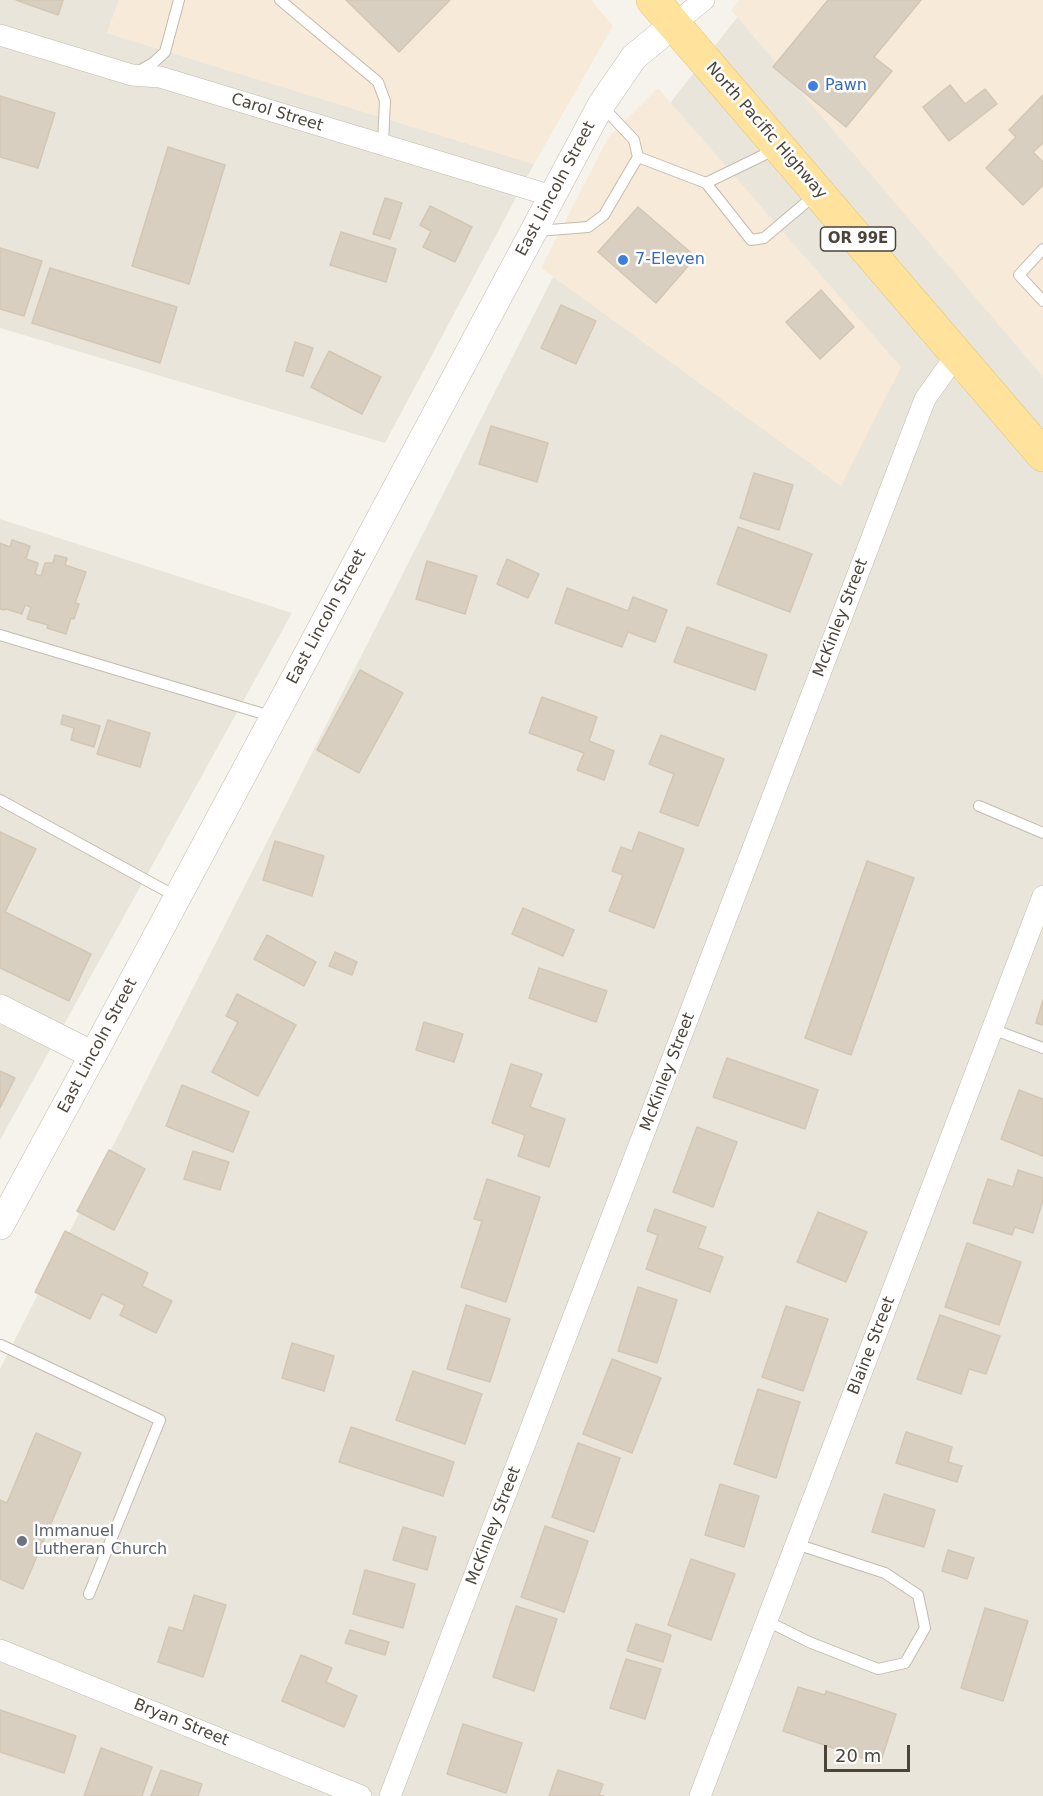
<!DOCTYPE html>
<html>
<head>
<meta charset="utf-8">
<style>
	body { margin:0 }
	#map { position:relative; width:1043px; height:1796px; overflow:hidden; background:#f6f3ec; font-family:"DejaVu Sans",sans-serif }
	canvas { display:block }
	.scale { position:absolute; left:824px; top:1745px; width:86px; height:27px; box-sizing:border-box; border:3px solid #4b4439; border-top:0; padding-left:8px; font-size:18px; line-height:21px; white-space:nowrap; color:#4b4439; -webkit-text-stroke:4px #fff; paint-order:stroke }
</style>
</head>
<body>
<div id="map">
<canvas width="1043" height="1796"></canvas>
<div class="scale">20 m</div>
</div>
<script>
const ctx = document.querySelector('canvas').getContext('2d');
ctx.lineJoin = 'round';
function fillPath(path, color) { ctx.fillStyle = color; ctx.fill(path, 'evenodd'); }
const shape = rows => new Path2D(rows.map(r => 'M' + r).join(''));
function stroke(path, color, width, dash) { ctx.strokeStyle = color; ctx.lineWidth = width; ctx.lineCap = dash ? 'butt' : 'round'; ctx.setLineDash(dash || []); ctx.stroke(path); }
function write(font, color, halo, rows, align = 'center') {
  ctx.font = font + ' "DejaVu Sans",sans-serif'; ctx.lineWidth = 5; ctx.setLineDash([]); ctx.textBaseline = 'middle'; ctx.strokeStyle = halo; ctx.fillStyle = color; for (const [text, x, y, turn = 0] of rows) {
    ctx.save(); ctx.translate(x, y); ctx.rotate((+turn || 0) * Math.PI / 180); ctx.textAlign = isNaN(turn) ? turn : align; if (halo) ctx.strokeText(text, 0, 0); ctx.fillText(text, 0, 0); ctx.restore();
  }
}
const residential = shape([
	[0,0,119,0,107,33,534,164,385,443,0,328],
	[751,0,1043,0,1043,1796,0,1796,0,1369,589,206],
	[0,519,292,613,0,1140]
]);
const commercial = shape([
	[119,0,591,0,613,26,534,164,107,33],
	[740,0,1043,0,1043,377,731,10],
	[658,88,901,367,841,486,541,268,608,138]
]);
const building = shape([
	[16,0,63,0,58,15,16,0],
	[346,0,450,0,399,52,346,0],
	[828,0,921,0,874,57,892,71,846,127,773,67,828,0],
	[950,85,965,104,985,89,997,104,949,141,923,107,950,85],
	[1043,95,1043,143,1033,152,1043,162,1043,185,1023,205,986,168,1016,137,1009,130,1043,95],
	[0,96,55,113,38,168,0,157,0,96],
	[168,147,225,165,189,284,132,266,168,147],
	[385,198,402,203,390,239,373,234,385,198],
	[430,206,472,227,455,262,423,247,431,231,420,225,430,206],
	[638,207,696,257,656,303,598,252,638,207],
	[341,232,396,249,386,282,330,265,341,232],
	[0,248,42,261,24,316,0,309,0,248],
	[50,268,177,307,160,363,32,323,50,268],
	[821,290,854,327,820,359,786,322,821,290],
	[561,305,596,321,576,364,541,348,561,305],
	[295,342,313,348,303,376,286,371,295,342],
	[329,351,381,377,362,414,311,387,329,351],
	[491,426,548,443,537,482,479,464,491,426],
	[754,473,793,485,779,530,740,518,754,473],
	[738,527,812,554,790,612,717,584,738,527],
	[12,540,30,546,26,559,38,563,35,574,41,576,45,563,53,563,55,555,67,558,65,565,86,572,75,603,79,604,74,619,71,618,66,634,47,628,48,625,27,619,31,607,25,605,22,614,6,609,4,610,0,609,0,543,10,547,12,540],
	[507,559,539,574,528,598,497,584,507,559],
	[427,561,477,576,465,614,416,599,427,561],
	[567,588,628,611,633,597,667,610,655,642,628,632,622,647,555,623,567,588],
	[687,627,767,655,755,690,674,662,687,627],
	[360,670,403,693,359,773,317,750,360,670],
	[542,697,597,717,589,741,614,751,604,780,577,770,584,753,529,733,542,697],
	[63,715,100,726,94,747,71,740,74,728,61,724,63,715],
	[108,720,150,733,140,767,97,754,108,720],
	[661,735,724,759,698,826,660,812,674,774,649,764,661,735],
	[0,832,36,849,5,912,91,954,69,1001,0,968,0,832],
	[639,832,684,849,654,928,609,911,623,875,612,871,621,847,632,851,639,832],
	[275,841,324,856,312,896,263,880,275,841],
	[867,861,914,878,851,1055,805,1038,867,861],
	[523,908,574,930,563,956,512,934,523,908],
	[267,935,316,962,304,986,254,959,267,935],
	[335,952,357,962,352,975,329,966,335,952],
	[539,968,607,991,596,1022,529,998,539,968],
	[237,994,296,1025,258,1096,212,1072,238,1022,226,1016,237,994],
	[1043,1000,1043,1025,1036,1023,1043,1000],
	[424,1022,463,1034,454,1062,416,1050,424,1022],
	[727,1058,818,1090,805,1129,713,1097,727,1058],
	[511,1064,542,1074,530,1107,565,1119,549,1167,518,1156,525,1135,492,1123,511,1064],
	[0,1071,15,1078,0,1108,0,1071],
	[182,1085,249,1112,233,1152,166,1126,182,1085],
	[1019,1090,1043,1099,1043,1156,1001,1139,1019,1090],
	[697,1127,737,1142,713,1207,673,1192,697,1127],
	[109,1150,145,1169,114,1230,77,1211,109,1150],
	[193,1151,229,1162,220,1190,184,1179,193,1151],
	[1018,1170,1043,1178,1043,1200,1033,1233,1015,1227,1012,1235,973,1223,988,1179,1013,1187,1018,1170],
	[487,1179,540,1197,506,1302,461,1287,482,1221,474,1219,487,1179],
	[655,1209,706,1227,698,1248,723,1257,710,1292,646,1269,658,1235,647,1231,655,1209],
	[818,1212,867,1232,846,1282,797,1262,818,1212],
	[65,1231,148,1273,142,1286,172,1301,156,1333,120,1315,125,1305,102,1294,90,1319,35,1292,65,1231],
	[967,1243,1021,1262,999,1325,945,1307,967,1243],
	[638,1287,677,1300,657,1363,618,1351,638,1287],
	[466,1305,510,1319,490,1382,447,1369,466,1305],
	[786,1306,828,1319,803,1391,762,1377,786,1306],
	[940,1315,1000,1336,986,1374,969,1369,961,1394,917,1379,940,1315],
	[292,1343,334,1356,324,1391,282,1378,292,1343],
	[612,1359,661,1378,632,1453,583,1434,612,1359],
	[413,1371,482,1394,465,1444,396,1420,413,1371],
	[758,1389,800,1402,776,1478,734,1464,758,1389],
	[351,1427,454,1462,443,1496,339,1462,351,1427],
	[906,1432,952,1447,948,1462,962,1466,957,1482,896,1463,906,1432],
	[36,1433,81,1453,23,1589,0,1579,0,1500,7,1503,36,1433],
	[578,1443,620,1458,594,1532,552,1517,578,1443],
	[720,1484,759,1496,744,1547,705,1535,720,1484],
	[884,1494,935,1510,924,1547,872,1532,884,1494],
	[545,1526,588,1541,564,1612,521,1597,545,1526],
	[403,1527,436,1537,427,1570,393,1560,403,1527],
	[948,1550,974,1558,967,1579,942,1571,948,1550],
	[691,1559,735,1574,711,1640,668,1625,691,1559],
	[365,1570,415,1584,403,1628,353,1614,365,1570],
	[194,1595,226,1605,203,1677,158,1662,169,1627,183,1631,194,1595],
	[516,1606,557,1619,534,1691,493,1677,516,1606],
	[985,1608,1028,1621,1003,1701,961,1688,985,1608],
	[636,1624,671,1635,663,1662,627,1651,636,1624],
	[350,1630,389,1642,385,1655,345,1643,350,1630],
	[301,1655,332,1668,326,1682,357,1696,344,1727,282,1701,301,1655],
	[626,1659,661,1669,645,1719,610,1708,626,1659],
	[798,1687,825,1695,826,1691,896,1714,880,1764,783,1731,798,1687],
	[0,1710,76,1736,64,1773,0,1752,0,1710],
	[463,1724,522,1743,506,1793,447,1774,463,1724],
	[101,1748,152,1767,142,1796,84,1796,101,1748],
	[161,1770,202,1784,198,1796,151,1796,161,1770],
	[558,1770,603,1784,599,1795,604,1796,549,1796,558,1770]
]);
const service = shape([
	[280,0,378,82,385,101,383,144],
	[137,72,153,63,165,52,179,0],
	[638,157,706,183,776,149],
	[706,183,751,240,764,238,816,194],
	[537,231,588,227,604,215,638,157,634,140,602,106],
	[1043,249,1019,275,1043,301],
	[0,635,274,717],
	[0,800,177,897],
	[979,806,1043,833],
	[992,1029,1043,1048],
	[1,1345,160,1420,89,1594],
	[767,1621,809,1642,878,1669,905,1663,925,1628,918,1595,885,1573,796,1544]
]);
const minor = shape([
	[674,24,704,0],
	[0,35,132,75,160,77,552,196],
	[0,1650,361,1796],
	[390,1796,925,399,957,354],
	[700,1796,1043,896]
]);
const tertiary = shape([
	[0,1008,93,1055],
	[0,1226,93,1055,601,105,634,57,674,24]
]);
const primary = shape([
	[653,0,1043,455]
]);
const markers = [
	[813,86,6,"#3f7fe0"],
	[623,260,6,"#3f7fe0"],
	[22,1541,6,"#6b7280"]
];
const shields = [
	[858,239,75]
];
const shieldNames = [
	["OR 99E",858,239]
];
const shopNames = [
	["Pawn",825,86],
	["7-Eleven",635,260]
];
const streetNames = [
	["Carol Street",277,113,17],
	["North Pacific Highway",766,131,49],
	["East Lincoln Street",556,189,-62],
	["East Lincoln Street",327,617,-62],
	["McKinley Street",841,618,-69],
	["East Lincoln Street",98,1046,-62],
	["McKinley Street",668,1072,-69],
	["Blaine Street",872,1346,-69],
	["McKinley Street",494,1526,-69],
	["Bryan Street",181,1723,22]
];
const worshipNames = [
	["Immanuel",34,1532],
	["Lutheran Church",34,1550]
];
fillPath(residential, '#eae5da');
fillPath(commercial, '#f7ead8');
fillPath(building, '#d8cfc1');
stroke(building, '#d3c7b4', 1.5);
stroke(service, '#c2bbae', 12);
stroke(minor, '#c2bbae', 22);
stroke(tertiary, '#c2bbae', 28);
stroke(primary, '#e6c16a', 34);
stroke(service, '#fff', 10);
stroke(minor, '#fff', 21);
stroke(tertiary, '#fff', 27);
stroke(primary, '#ffe39c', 33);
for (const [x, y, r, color] of markers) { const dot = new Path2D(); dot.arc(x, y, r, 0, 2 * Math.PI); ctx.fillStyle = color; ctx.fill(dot); stroke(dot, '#fff', 2); }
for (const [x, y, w] of shields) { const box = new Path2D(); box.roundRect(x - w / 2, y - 12, w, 24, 4.5); ctx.fillStyle = '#fff'; ctx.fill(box); stroke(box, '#4b4439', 1.5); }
write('bold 15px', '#4b4439', null, shieldNames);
write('16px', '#366cbe', '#fff', shopNames, 'left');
write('16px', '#4b4439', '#fff', streetNames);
write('16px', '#5b616d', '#fff', worshipNames, 'left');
</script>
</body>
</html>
